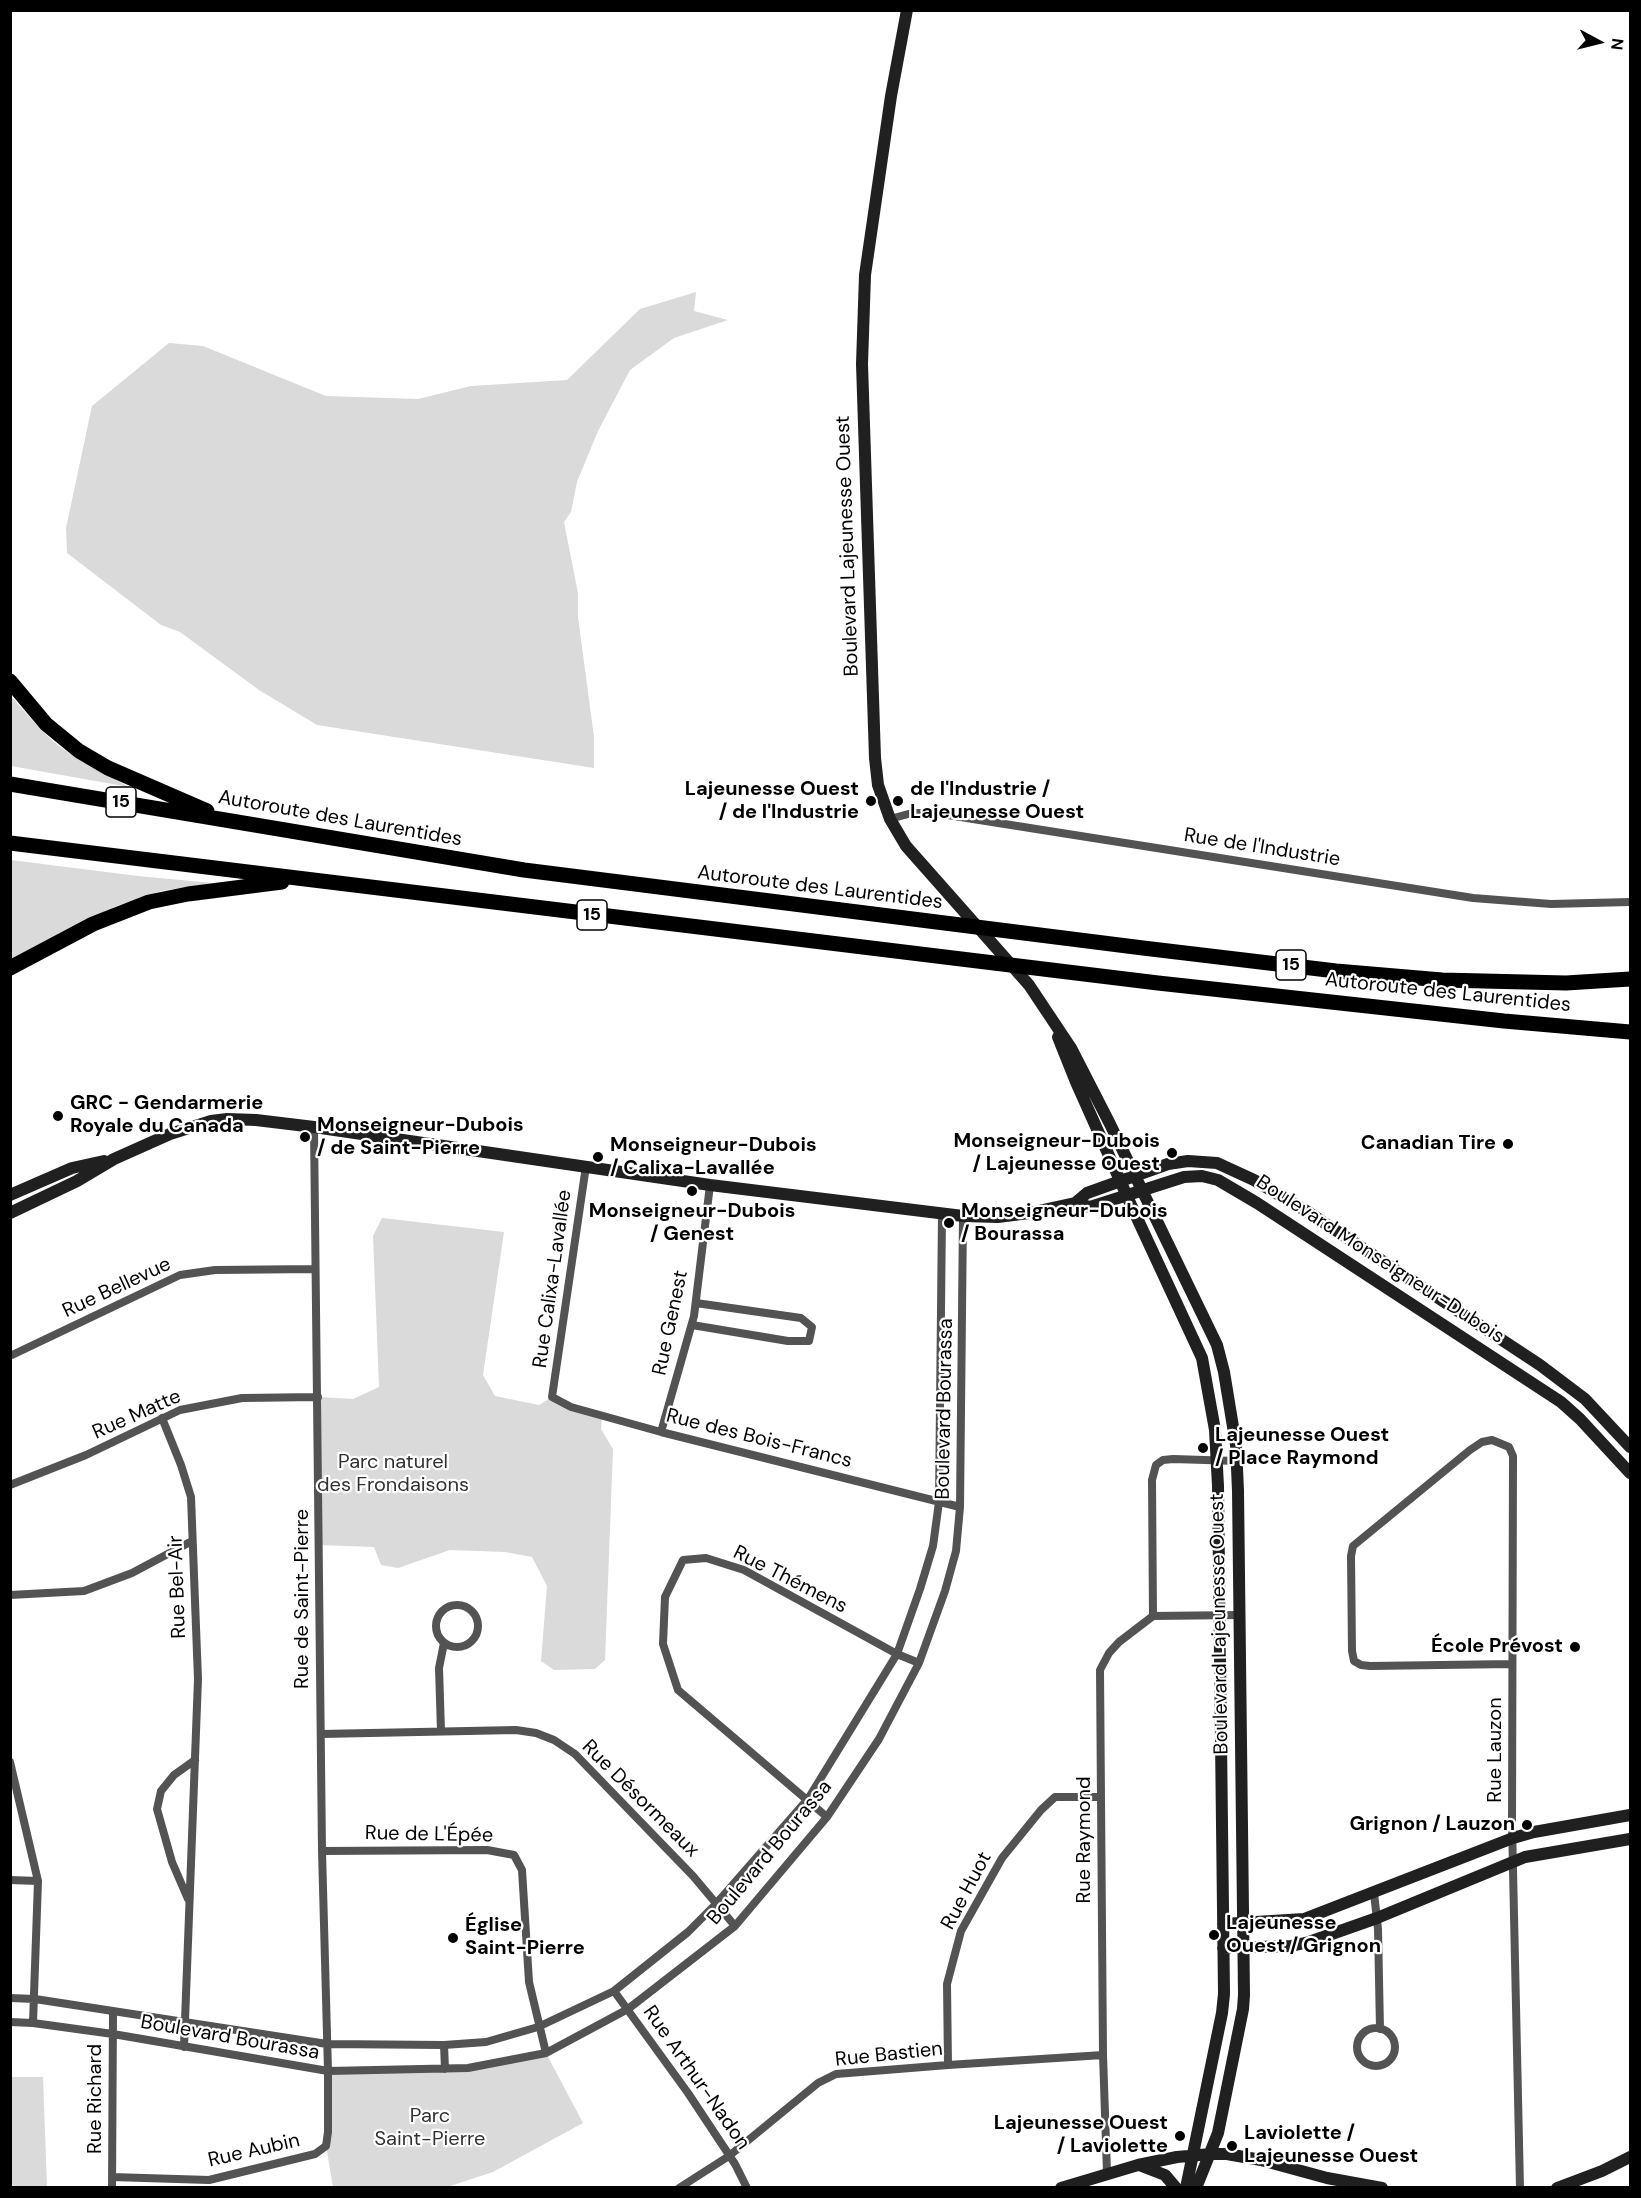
<!DOCTYPE html>
<html>
<head>
<meta charset="utf-8">
<style>
	body { margin:0 }
	#map { position:relative; width:1641px; height:2198px; overflow:hidden; background:#fff; font-family:"DM Sans",sans-serif }
	canvas { display:block }
	.frame { position:absolute; inset:0; border:12px solid #000; pointer-events:none }
	.north { position:absolute; left:1569px; top:12px; width:60px; height:60px; -webkit-text-stroke:4px #fff; paint-order:stroke; rotate:97deg; font-size:16px; font-weight:700; line-height:24px; text-align:center; color:#000 }
	.north::after { content:''; display:block; margin:auto; width:21px; height:27px; background:#000; clip-path:polygon(50% 0,100% 100%,50% 72%,0 100%) }
</style>
</head>
<body>
<div id="map">
<canvas width="1641" height="2198"></canvas>
<div class="frame"></div>
<div class="north">N</div>
</div>
<script>
const ctx = document.querySelector('canvas').getContext('2d');
ctx.lineJoin = 'round';
function fillPath(path, color) { ctx.fillStyle = color; ctx.fill(path, 'evenodd'); }
const shape = rows => new Path2D(rows.map(r => 'M' + r).join(''));
function stroke(path, color, width, dash) { ctx.strokeStyle = color; ctx.lineWidth = width; ctx.lineCap = dash ? 'butt' : 'round'; ctx.setLineDash(dash || []); ctx.stroke(path); }
function write(font, color, halo, rows, align = 'center') {
  ctx.font = font + ' "DM Sans",sans-serif'; ctx.lineWidth = 4.5; ctx.setLineDash([]); ctx.textBaseline = 'middle'; ctx.strokeStyle = halo; ctx.fillStyle = color; for (const [text, x, y, turn = 0] of rows) {
    ctx.save(); ctx.translate(x, y); ctx.rotate((+turn || 0) * Math.PI / 180); ctx.textAlign = isNaN(turn) ? turn : align; if (halo) ctx.strokeText(text, 0, 0); ctx.fillText(text, 0, 0); ctx.restore();
  }
}
const green = shape([
	[696,292,694,311,728,320,674,338,630,370,598,431,577,482,571,512,564,522,578,593,578,617,594,737,594,768,317,725,259,690,180,632,161,625,67,553,66,528,92,406,169,343,203,346,326,396,418,399,471,386,567,380,640,309],
	[10,695,40,729,55,743,76,758,129,787,11,766],
	[11,860,138,876,213,883,161,891,117,906,11,960],
	[382,1218,504,1232,483,1375,495,1396,539,1405,552,1397,602,1415,601,1429,613,1449,605,1660,595,1669,554,1670,541,1661,547,1586,532,1557,505,1552,450,1550,398,1568,381,1565,374,1547,319,1545,318,1397,353,1399,379,1387,373,1236],
	[546,2053,583,2123,493,2172,447,2187,333,2187,326,2146,328,2071,445,2069],
	[11,2077,43,2077,47,2187,11,2187]
]);
const street = shape([
	[890,819,912,813,935,813,1473,898,1551,904,1630,902],
	[586,1166,552,1397,571,1407,661,1432,960,1507],
	[692,1325,788,1341,809,1341,812,1327,801,1318,696,1303],
	[10,1356,180,1275,215,1270,315,1269],
	[162,1418,181,1465,191,1497,198,1679,184,2047],
	[661,1432,694,1316,710,1185],
	[10,1485,86,1455,180,1410,242,1398,318,1397],
	[10,1595,84,1591,132,1573,192,1541],
	'436 1626a21 21 0 1 1 42 0a21 21 0 1 1-42 0Z',
	[1153,1616,1152,1480,1156,1465,1163,1460,1173,1459,1237,1461],
	[1512,1664,1370,1666,1361,1665,1354,1661,1352,1651,1351,1556,1353,1546,1470,1450,1482,1442,1492,1440,1509,1447,1513,1456,1512,1824,1520,2188],
	[441,1731,439,1668,444,1643],
	[321,1734,516,1730,536,1733,554,1740,575,1754,693,1876,735,1926],
	[10,1762,38,1881,33,2023],
	[827,1817,678,1690,663,1644,665,1597,683,1560,706,1558,744,1570,897,1654,919,1663],
	[322,1851,487,1850,514,1855,522,1870,529,1982,546,2053],
	[10,1880,38,1881],
	[1374,1893,1378,1929,1380,2029],
	[188,1899,172,1862,157,1809,161,1791,174,1775,195,1760],
	[614,1991,688,2093,735,2164,747,2188],
	[10,1998,35,1999,327,2044,444,2045,486,2042,538,2027,614,1991,688,1932,716,1904,808,1799,897,1654,920,1589,933,1546,939,1502,942,1214],
	[10,2022,33,2023,113,2034,328,2071,468,2068,546,2053,628,2009,735,1926,827,1817,879,1739,919,1663,945,1591,956,1551,960,1507,963,1216],
	'1357 2047a19 19 0 1 1 38 0a19 19 0 1 1-38 0Z',
	[444,2045,445,2069],
	[948,2065,947,1984,961,1931,1002,1858,1041,1810,1055,1797,1101,1797],
	[1107,2173,1103,2055,1100,1670,1109,1653,1119,1642,1153,1616,1240,1615],
	[112,2177,209,2180,315,2154,326,2146,328,2132,328,2071,322,1851,314,1127],
	[112,2188,113,2011],
	[679,2188,729,2156,818,2083,836,2074,948,2065,1103,2055]
]);
const secondary = shape([
	[907,10,891,96,865,275,862,364,875,758,878,785,890,819,906,846,1029,985,1071,1048,1110,1124,1217,1345,1224,1372,1236,1445,1238,1491,1244,1995,1243,2009,1218,2133,1196,2188],
	[1058,1037,1076,1082,1131,1205,1202,1358,1215,1430,1218,1486,1224,1994,1222,2013,1186,2188],
	[10,1195,72,1168,104,1161],
	[1075,1203,1090,1207,1184,1177,1202,1176,1218,1180,1257,1203,1561,1402,1580,1419,1630,1473],
	[10,1213,77,1181,114,1159,170,1134,211,1121,227,1119,256,1120,314,1127,710,1185,963,1216,998,1217,1029,1213,1075,1203,1087,1193,1168,1164,1188,1161,1217,1163,1254,1180,1308,1212,1540,1365,1585,1399,1630,1447],
	[1223,1924,1304,1919,1513,1838,1534,1832,1630,1815],
	[1223,1948,1291,1946,1309,1942,1377,1918,1525,1857,1630,1839],
	[1139,2165,1165,2175,1176,2188],
	[1061,2188,1138,2165,1177,2157,1211,2154,1227,2154,1261,2160,1327,2178,1382,2188],
	[1557,2188,1602,2171,1630,2157]
]);
const highway = shape([
	[10,681,46,724,79,751,108,768,207,811],
	[10,784,524,870,1143,948,1336,971,1442,980,1566,983,1630,979],
	[10,843,1158,983,1504,1021,1630,1032],
	[10,968,93,924,149,902,188,894,282,882]
]);
const markers = [
	[871,801,6,"#000"],
	[898,801,6,"#000"],
	[58,1116,6,"#000"],
	[305,1137,6,"#000"],
	[1508,1144,6,"#000"],
	[1172,1153,6,"#000"],
	[598,1157,6,"#000"],
	[692,1191,6,"#000"],
	[949,1223,6,"#000"],
	[1203,1448,6,"#000"],
	[1575,1647,6,"#000"],
	[1527,1825,6,"#000"],
	[1214,1935,6,"#000"],
	[453,1938,6,"#000"],
	[1180,2136,6,"#000"],
	[1232,2146,6,"#000"]
];
const shields = [
	[121,802,30],
	[592,915,30],
	[1291,965,30]
];
const shieldNames = [
	["15",121,802],
	["15",592,915],
	["15",1291,965]
];
const streetNames = [
	["Boulevard Lajeunesse Ouest",848,546,-92],
	["Autoroute des Laurentides",340,819,10],
	["Rue de l'Industrie",1262,848,9],
	["Autoroute des Laurentides",820,888,7],
	["Autoroute des Laurentides",1448,993,6],
	["Boulevard Monseigneur-Dubois",1380,1260,33],
	["Rue Calixa-Lavallée",553,1279,-82],
	["Rue Bellevue",117,1288,-25],
	["Rue Genest",671,1323,-78],
	["Boulevard Bourassa",945,1409,-89],
	["Rue Matte",137,1415,-24],
	["Rue des Bois-Francs",759,1439,14],
	["Rue Thémens",790,1580,27],
	["Rue Bel-Air",178,1587,-92],
	["Rue de Saint-Pierre",303,1599,-90],
	["Boulevard Lajeunesse Ouest",1220,1624,-91],
	["Rue Lauzon",1496,1750,-90],
	["Rue Désormeaux",640,1799,45],
	["Rue de L'Épée",429,1835,1],
	["Rue Raymond",1085,1840,-90],
	["Boulevard Bourassa",770,1853,-50],
	["Rue Huot",967,1891,-62],
	["Boulevard Bourassa",230,2038,10],
	["Rue Bastien",889,2055,-6],
	["Rue Arthur-Nadon",696,2078,55],
	["Rue Richard",96,2099,-90],
	["Rue Aubin",254,2151,-13]
];
const poiNames = [
	["Lajeunesse Ouest",859,790,"right"],
	["/ de l'Industrie",859,813,"right"],
	["de l'Industrie /",910,790],
	["Lajeunesse Ouest",910,813],
	["GRC - Gendarmerie",70,1104],
	["Royale du Canada",70,1127],
	["Monseigneur-Dubois",317,1126],
	["/ de Saint-Pierre",317,1149],
	["Monseigneur-Dubois",1160,1142,"right"],
	["/ Lajeunesse Ouest",1160,1165,"right"],
	["Canadian Tire",1496,1144,"right"],
	["Monseigneur-Dubois",610,1146],
	["/ Calixa-Lavallée",610,1169],
	["Monseigneur-Dubois",692,1212,"center"],
	["/ Genest",692,1235,"center"],
	["Monseigneur-Dubois",961,1212],
	["/ Bourassa",961,1235],
	["Lajeunesse Ouest",1215,1436],
	["/ Place Raymond",1215,1459],
	["École Prévost",1563,1647,"right"],
	["Grignon / Lauzon",1515,1825,"right"],
	["Lajeunesse",1226,1924],
	["Ouest / Grignon",1226,1947],
	["Église",465,1926],
	["Saint-Pierre",465,1949],
	["Lajeunesse Ouest",1168,2124,"right"],
	["/ Laviolette",1168,2147,"right"],
	["Laviolette /",1244,2134],
	["Lajeunesse Ouest",1244,2157]
];
const parkNames = [
	["Parc naturel",393,1463],
	["des Frondaisons",393,1486],
	["Parc",430,2117],
	["Saint-Pierre",430,2140]
];
fillPath(green, '#dadada');
stroke(street, '#535353', 8);
stroke(secondary, '#202020', 12);
stroke(highway, '#000', 15);
for (const [x, y, r, color] of markers) { const dot = new Path2D(); dot.arc(x, y, r, 0, 2 * Math.PI); ctx.fillStyle = color; ctx.fill(dot); stroke(dot, '#fff', 2); }
for (const [x, y, w] of shields) { const box = new Path2D(); box.roundRect(x - w / 2, y - 15, w, 30, 4.5); ctx.fillStyle = '#fff'; ctx.fill(box); stroke(box, '#000', 1.5); }
write('bold 18px', '#000', null, shieldNames);
write('20px', '#000', '#fff', streetNames);
write('bold 20px', '#000', '#fff', poiNames, 'left');
write('20px', '#313131', '#fff', parkNames);
</script>
</body>
</html>
